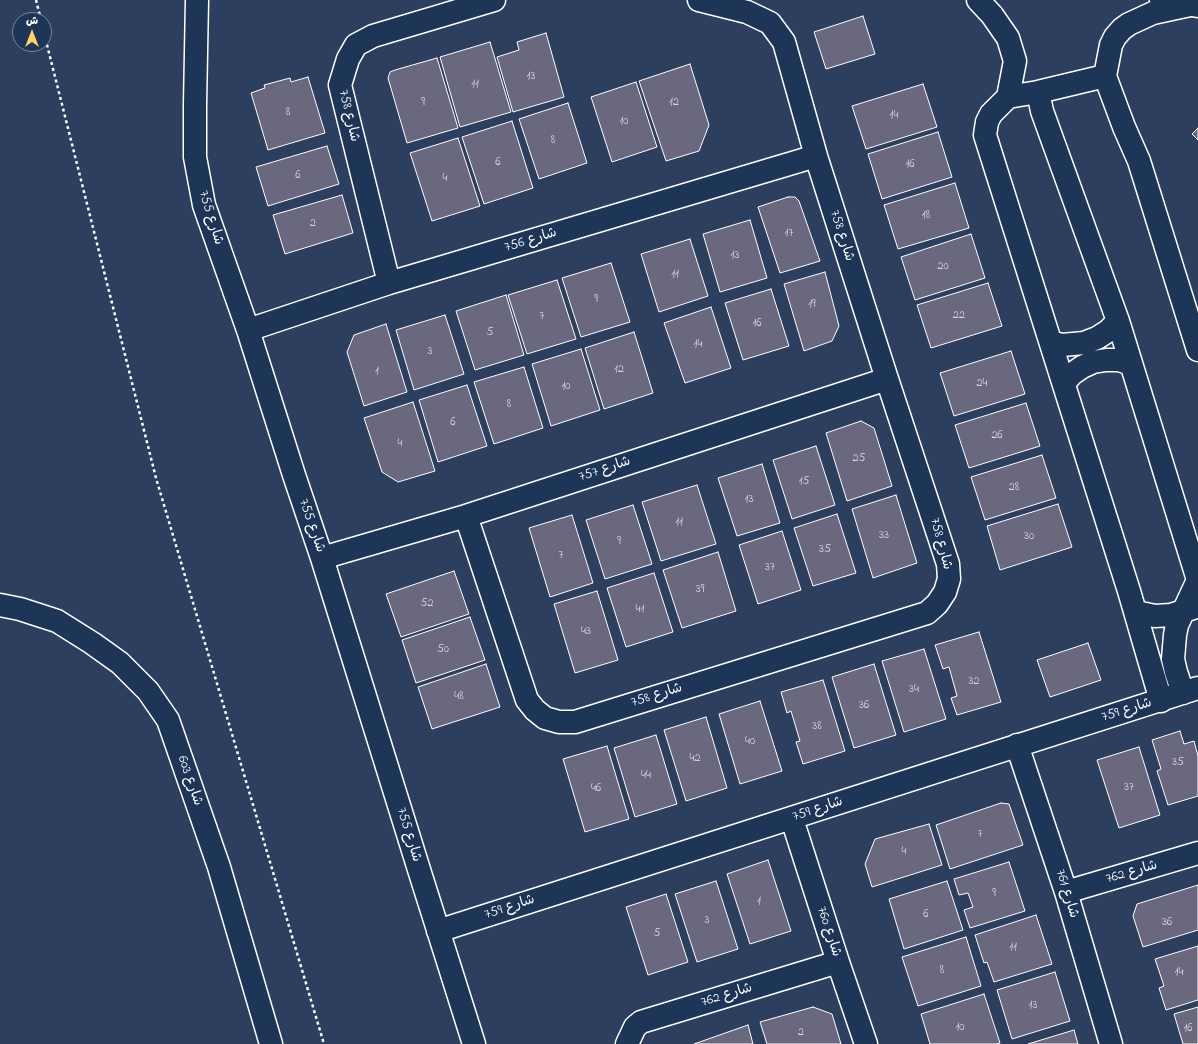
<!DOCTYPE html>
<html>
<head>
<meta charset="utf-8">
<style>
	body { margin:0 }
	#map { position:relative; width:1198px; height:1044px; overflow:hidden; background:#2c3f5f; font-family:"Indie Flower","Playpen Sans Arabic",sans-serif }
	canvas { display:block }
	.north { position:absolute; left:12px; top:12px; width:40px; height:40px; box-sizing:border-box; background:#1d3557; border:1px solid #77869a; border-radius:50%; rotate:0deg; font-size:11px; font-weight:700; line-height:16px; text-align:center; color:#fff }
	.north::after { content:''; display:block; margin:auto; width:14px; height:18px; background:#ffd166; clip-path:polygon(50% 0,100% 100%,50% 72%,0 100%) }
</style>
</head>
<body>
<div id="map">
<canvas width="1198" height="1044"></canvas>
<div class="north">ش</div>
</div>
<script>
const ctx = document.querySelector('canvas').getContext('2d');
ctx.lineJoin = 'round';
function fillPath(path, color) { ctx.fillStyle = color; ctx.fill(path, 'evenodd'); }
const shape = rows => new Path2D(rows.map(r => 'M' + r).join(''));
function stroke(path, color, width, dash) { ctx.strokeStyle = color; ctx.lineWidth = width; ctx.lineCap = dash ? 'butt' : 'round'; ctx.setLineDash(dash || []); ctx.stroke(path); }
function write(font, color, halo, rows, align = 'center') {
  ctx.font = font + ' "Indie Flower","Playpen Sans Arabic",sans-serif'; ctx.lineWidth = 3; ctx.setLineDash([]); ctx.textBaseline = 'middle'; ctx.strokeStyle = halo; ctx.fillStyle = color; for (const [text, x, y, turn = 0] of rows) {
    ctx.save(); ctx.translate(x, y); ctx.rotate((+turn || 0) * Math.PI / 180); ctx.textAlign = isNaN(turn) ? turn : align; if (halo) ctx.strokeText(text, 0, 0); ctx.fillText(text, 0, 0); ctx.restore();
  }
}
const building = shape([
	[863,16,875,54,826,69,814,32,863,16],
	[546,33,564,97,513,112,497,57,519,50,517,42,546,33],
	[490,42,511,112,460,127,440,57,490,42],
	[437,58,458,128,407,143,388,78,390,72,395,70,437,58],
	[690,64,709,125,699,151,666,161,639,81,690,64],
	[308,77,325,133,268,150,251,93,265,88,264,85,290,78,291,82,308,77],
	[636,82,657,147,612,162,591,97,636,82],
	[923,84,937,127,866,149,852,106,923,84],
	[568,103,587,163,539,179,519,119,568,103],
	[512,121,533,188,484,204,462,137,512,121],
	[1198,128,1198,140,1192,134,1198,128],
	[938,132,952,177,882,199,868,154,938,132],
	[458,138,480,206,432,221,410,153,458,138],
	[327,146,339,184,268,206,256,167,327,146],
	[955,183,969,228,898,249,884,205,955,183],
	[342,195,353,233,285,254,273,215,342,195],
	[788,197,795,197,799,201,820,261,780,273,758,207,788,197],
	[750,220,767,278,720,292,703,234,750,220],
	[971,234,985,278,915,300,901,257,971,234],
	[690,239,708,296,659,312,641,254,690,239],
	[611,263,630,322,581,337,562,278,611,263],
	[825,272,839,326,832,341,804,351,784,284,825,272],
	[557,280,576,339,527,354,508,295,557,280],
	[988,283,1002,326,931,348,917,305,988,283],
	[771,289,789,346,743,360,725,303,771,289],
	[506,295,524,355,475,370,456,311,506,295],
	[711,307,731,368,685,383,664,323,711,307],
	[445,315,464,374,414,390,396,330,445,315],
	[386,324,407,392,364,406,347,352,354,335,386,324],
	[634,332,653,393,604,409,585,348,634,332],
	[581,349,600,410,551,426,532,364,581,349],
	[1011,351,1025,394,954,416,940,373,1011,351],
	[524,367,543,428,494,444,474,382,524,367],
	[467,385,487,446,438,462,419,400,467,385],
	[413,402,435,471,398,482,382,472,364,418,413,402],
	[1026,403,1040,446,969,468,955,425,1026,403],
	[861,421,874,428,892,486,847,501,826,433,861,421],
	[816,446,835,505,792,519,773,460,816,446],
	[1042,455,1056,498,985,520,971,477,1042,455],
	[762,464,780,523,737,536,718,478,762,464],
	[697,485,716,544,661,561,642,502,697,485],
	[896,495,917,563,873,578,852,509,896,495],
	[1058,504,1072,547,1000,570,987,526,1058,504],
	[633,505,652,564,605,579,586,520,633,505],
	[837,514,856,573,813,586,794,528,837,514],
	[572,515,593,583,550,597,529,528,572,515],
	[782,531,801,590,758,604,739,545,782,531],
	[718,552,736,611,682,628,663,570,718,552],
	[454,571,469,614,401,637,386,594,454,571],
	[654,573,673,632,626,647,607,588,654,573],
	[597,591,618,660,575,673,554,604,597,591],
	[470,617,485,660,416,683,402,640,470,617],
	[979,632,1001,702,957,715,951,698,957,696,949,667,943,669,935,645,979,632],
	[1088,643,1101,680,1050,697,1037,660,1088,643],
	[924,649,946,719,904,732,882,661,924,649],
	[486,664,500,707,432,729,418,687,486,664],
	[874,664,896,735,854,748,832,677,874,664],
	[823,680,845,751,803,764,796,742,800,741,791,711,787,713,781,692,823,680],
	[760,701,782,771,740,784,719,714,760,701],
	[706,717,727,788,686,801,664,730,706,717],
	[1180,731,1184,744,1194,741,1198,756,1198,796,1168,805,1157,771,1161,769,1152,740,1180,731],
	[656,735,677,804,635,817,614,748,656,735],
	[607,746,629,819,585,832,563,759,607,746],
	[1139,747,1160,815,1119,828,1097,760,1139,747],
	[1001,803,1009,804,1023,845,950,869,936,825,1001,803],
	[929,824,942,865,872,887,865,864,875,839,929,824],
	[768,860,791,931,750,944,727,874,768,860],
	[1009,862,1025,911,970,928,964,910,973,907,968,893,959,895,954,879,1009,862],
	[716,881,738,949,697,962,675,894,716,881],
	[947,881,963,930,904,949,889,899,947,881],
	[1198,885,1198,930,1143,947,1133,916,1137,904,1198,885],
	[666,894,688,962,648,975,626,907,666,894],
	[1036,915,1052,964,994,982,987,962,984,963,975,935,1036,915],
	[966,937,981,986,918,1006,902,957,966,937],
	[1198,946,1198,1000,1166,1010,1159,988,1164,986,1155,959,1198,946],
	[1055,972,1070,1021,1012,1039,997,990,1055,972],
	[984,994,1000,1043,996,1044,930,1044,921,1014,984,994],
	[813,1007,832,1014,841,1044,767,1044,760,1022,813,1007],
	[1198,1007,1198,1044,1183,1044,1174,1014,1198,1007],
	[748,1025,753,1044,694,1044,748,1025],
	[1074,1030,1078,1044,1028,1044,1074,1030]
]);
const path = shape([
	[36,0,41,20],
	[44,33,156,478,324,1044]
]);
const minor = shape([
	[197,0,195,105,195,157,204,205,248,330,294,475,322,558,421,876,474,1044],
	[978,0,992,15,1008,38,1015,61,1008,97],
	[1190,5,1153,13,1129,24,1122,29,1115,37,1111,45,1105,76,1124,127,1139,161,1198,350],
	[1105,76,1038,92,1008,97,991,114,987,122,985,135,1129,591,1161,701],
	[1038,92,1042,111,1118,321,1198,580,1177,625,1175,635,1173,659,1176,672,1183,693],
	[389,283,340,85,348,59,356,45,373,36,494,0],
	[248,330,389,283,816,156],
	[1051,342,1062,345,1084,343,1097,338,1108,331,1118,321],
	[1064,383,1072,374,1082,367,1093,362,1106,360,1119,360,1131,364],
	[466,516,527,700,535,710,545,718,559,722,575,722,927,613,937,604,945,592,949,579,948,564,887,379,816,156,784,42,770,23,747,12,699,0],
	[322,558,466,516,887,379],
	[0,605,20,609,57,621,92,643,120,663,148,691,168,720,219,867,271,1044],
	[1136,612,1155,616,1171,615,1193,608],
	[1017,745,1066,892,1111,1044],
	[792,819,838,962,866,1044],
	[1066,892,1198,853],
	[438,931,1198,688],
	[627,1044,635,1027,641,1022,838,962]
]);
const major = shape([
	[1161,0,1198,6]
]);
const numberNames = [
	["13",531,77],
	["11",475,85],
	["9",423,103],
	["12",674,103],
	["8",288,113],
	["14",894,116],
	["10",624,122],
	["8",553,141],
	["6",498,163],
	["16",910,165],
	["6",298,176],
	["4",445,179],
	["18",926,216],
	["2",313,224],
	["17",789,234],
	["13",735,256],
	["20",943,267],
	["11",675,275],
	["9",596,300],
	["19",812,305],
	["22",959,316],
	["7",542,317],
	["16",757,324],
	["5",490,333],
	["14",698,345],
	["3",430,352],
	["12",619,370],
	["1",377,372],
	["24",982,384],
	["10",566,387],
	["8",509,405],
	["6",453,423],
	["26",997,436],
	["4",400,444],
	["25",859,459],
	["15",804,482],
	["28",1014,488],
	["13",749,500],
	["11",679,523],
	["33",884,536],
	["30",1029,537],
	["9",619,542],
	["35",825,550],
	["7",561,556],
	["37",770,568],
	["39",700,590],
	["52",427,604],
	["41",640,610],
	["43",586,632],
	["50",443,650],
	["32",974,682],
	["34",914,690],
	["48",459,697],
	["36",864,706],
	["38",817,727],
	["40",750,742],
	["42",695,759],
	["35",1178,763],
	["44",646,776],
	["37",1129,788],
	["46",596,789],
	["7",980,835],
	["4",904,852],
	["9",994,894],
	["1",759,902],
	["6",926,915],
	["3",707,921],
	["36",1167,923],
	["5",657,934],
	["11",1013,948],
	["8",942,971],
	["14",1179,973],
	["13",1033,1006],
	["10",960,1028],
	["16",1188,1029],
	["2",801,1033]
];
const streetNames = [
	["شارع 758",348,116,77],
	["شارع 755",210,218,73],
	["شارع 758",841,236,72],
	["شارع 756",531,241,-17],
	["شارع 757",605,470,-18],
	["شارع 755",311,526,71],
	["شارع 758",940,544,75],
	["شارع 758",657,696,-17],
	["شارع 759",1127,711,-17],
	["شارع 603",189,781,71],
	["شارع 759",818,810,-18],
	["شارع 755",408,835,73],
	["شارع 762",1132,873,-16],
	["شارع 761",1066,894,73],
	["شارع 759",510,908,-18],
	["شارع 760",828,932,72],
	["شارع 762",727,996,-17]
];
fillPath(building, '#6a687e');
stroke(building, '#fff', 1);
stroke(minor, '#fff', 25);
stroke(major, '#fff', 25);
stroke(path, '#fff', 2.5, [3, 3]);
stroke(minor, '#1d3557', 22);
stroke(major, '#1d3557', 22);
write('12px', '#dad9df', null, numberNames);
write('14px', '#fff', '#1d3557', streetNames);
</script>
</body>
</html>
